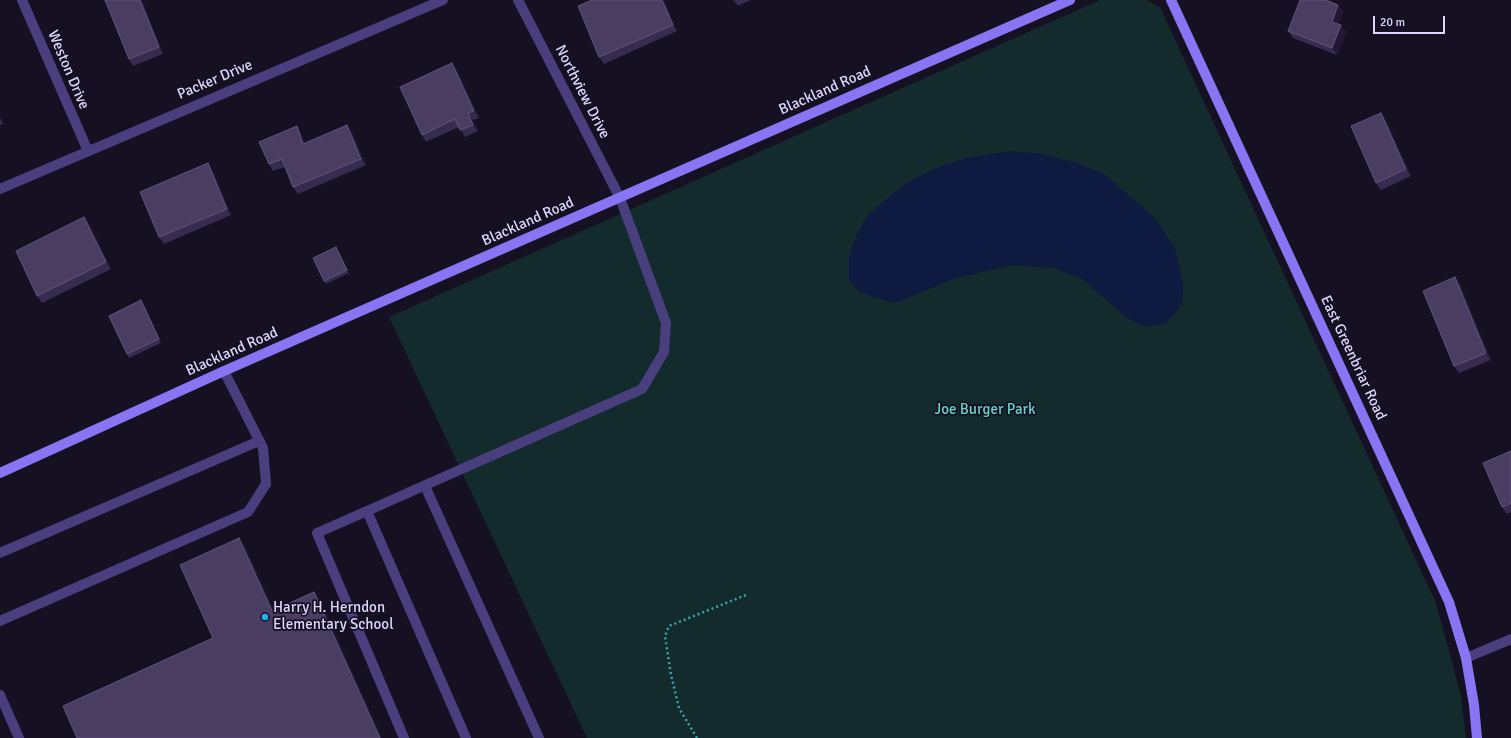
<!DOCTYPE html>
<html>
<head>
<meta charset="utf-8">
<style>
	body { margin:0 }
	#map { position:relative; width:1511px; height:738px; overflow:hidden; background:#161023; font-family:Signika,sans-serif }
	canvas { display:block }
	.scale { position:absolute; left:1373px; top:16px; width:72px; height:18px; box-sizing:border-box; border:2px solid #dfd6fc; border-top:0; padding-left:5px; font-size:12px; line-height:14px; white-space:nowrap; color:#dfd6fc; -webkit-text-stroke:3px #161023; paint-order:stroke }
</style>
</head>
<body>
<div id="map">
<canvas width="1511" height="738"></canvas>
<div class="scale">20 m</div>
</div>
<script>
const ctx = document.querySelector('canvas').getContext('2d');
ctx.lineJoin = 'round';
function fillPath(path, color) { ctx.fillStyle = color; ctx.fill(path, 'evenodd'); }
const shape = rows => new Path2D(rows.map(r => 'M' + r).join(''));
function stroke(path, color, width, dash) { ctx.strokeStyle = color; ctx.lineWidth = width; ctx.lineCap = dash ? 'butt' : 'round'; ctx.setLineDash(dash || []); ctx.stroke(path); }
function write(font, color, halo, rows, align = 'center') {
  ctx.font = font + ' Signika,sans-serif'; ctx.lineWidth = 3.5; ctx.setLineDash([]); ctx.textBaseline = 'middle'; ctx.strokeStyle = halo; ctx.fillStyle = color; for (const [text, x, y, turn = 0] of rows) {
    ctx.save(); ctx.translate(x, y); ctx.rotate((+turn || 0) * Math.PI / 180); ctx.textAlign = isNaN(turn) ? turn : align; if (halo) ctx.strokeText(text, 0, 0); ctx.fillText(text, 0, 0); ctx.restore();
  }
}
const green = shape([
	[1100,0,1146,0,1160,7,1436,603,1461,696,1466,738,587,738,389,317]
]);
const water = shape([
	[1010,151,1041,154,1077,163,1104,174,1155,218,1175,248,1183,284,1183,298,1178,310,1167,322,1158,325,1142,326,1126,317,1082,279,1054,268,1013,265,953,279,901,301,890,302,859,292,849,280,849,256,856,236,868,215,891,195,910,181,939,167,967,158]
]);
const path = shape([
	[697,738,679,708,671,675,665,636,669,626,746,595]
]);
const lane = shape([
	[425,486,539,738],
	[367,511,317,533,404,738],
	[0,553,259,441],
	[0,621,248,512,266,484,263,448,224,371],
	[0,695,19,738],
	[466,738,367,511,642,389,664,352,666,323,620,198]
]);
const street = shape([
	[22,0,88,151],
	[518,0,620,198],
	[0,189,443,0],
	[1466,658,1511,639]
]);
const secondary = shape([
	[1171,0,1449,602,1466,658,1474,705,1477,738],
	[0,473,224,371,1070,0]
]);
const wall = shape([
	[105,0,142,0,163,54,133,66,129,59],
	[592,0,664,0,677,31,604,64,599,57],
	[733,0,751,0,738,6],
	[1338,5,1343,12,1338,24,1341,25,1346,32,1337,55,1293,38,1288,31],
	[452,63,457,70,479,118,473,120,478,131,465,137,459,127,426,142,422,135],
	[1381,113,1386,120,1411,176,1381,190,1376,183],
	[0,116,3,124,0,125],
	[347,125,352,132,366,165,298,194,293,187,285,167,273,171,269,164,301,133,305,143],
	[212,170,231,215,164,244,159,237],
	[89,224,111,269,42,303,37,296],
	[338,250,349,273,326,284,324,281],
	[1455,277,1460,284,1491,360,1459,373,1454,366],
	[143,304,161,343,129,358,127,354],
	[1511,451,1511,512,1507,514,1502,507]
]);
const shadedWall = shape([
	[140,0,142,0,163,54,159,47],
	[662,0,664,0,677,31,673,25],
	[1338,5,1343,12,1337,29,1332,22],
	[1341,25,1346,32,1337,55,1332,48],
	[452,63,457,70,479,118,474,111],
	[468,113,473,120,478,131,473,125],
	[1381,113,1386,120,1411,176,1406,169],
	[0,116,3,124,0,119],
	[347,125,352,132,366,165,361,159],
	[297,126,301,133,308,150,303,144],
	[208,163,212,170,231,215,227,209],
	[84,217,89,224,111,269,106,262],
	[336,247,338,250,349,273,347,270],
	[1455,277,1460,284,1491,360,1486,353],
	[239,538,246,548,279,621,272,611],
	[314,592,321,601,382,738,380,738]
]);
const building = shape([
	[105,0,140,0,159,47,129,59,105,0],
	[592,0,662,0,673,25,599,57,578,6,592,0],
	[1300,0,1326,0,1338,5,1332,22,1341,25,1332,48,1288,31,1300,0],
	[452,63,474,111,468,113,473,125,460,130,455,119,422,135,400,87,452,63],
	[1381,113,1406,169,1376,183,1351,126,1381,113],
	[347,125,361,159,293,187,282,159,269,164,259,142,297,126,303,144,347,125],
	[208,163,227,209,159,237,140,192,208,163],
	[84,217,106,262,37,296,16,251,84,217],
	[336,247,347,270,324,281,313,258,336,247],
	[1455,277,1486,353,1454,366,1423,291,1455,277],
	[141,300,159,339,127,354,109,316,141,300],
	[1511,451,1511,503,1502,507,1483,463,1511,451],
	[239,538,272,611,314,592,380,738,77,738,63,706,213,638,180,565,239,538]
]);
const markers = [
	[265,617,4,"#13bbeb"]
];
const streetNames = [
	["Weston Drive",68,70,67],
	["Packer Drive",215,80,-23],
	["Blackland Road",825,91,-24],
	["Northview Drive",582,92,63],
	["Blackland Road",528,222,-24],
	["Blackland Road",232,352,-24],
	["East Greenbriar Road",1353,358,65]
];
const parkNames = [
	["Joe Burger Park",985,410]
];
const poiNames = [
	["Harry H. Herndon",273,608],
	["Elementary School",273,625]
];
fillPath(green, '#142b2d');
fillPath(water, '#0e1a3f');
stroke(path, '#39a6ad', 2.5, [2, 3]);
stroke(lane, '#493f7f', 10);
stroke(street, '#493f7f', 10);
stroke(secondary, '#8875f4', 10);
fillPath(wall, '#372b50');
fillPath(shadedWall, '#221836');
fillPath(building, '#493d62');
stroke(building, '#60557a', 1);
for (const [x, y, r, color] of markers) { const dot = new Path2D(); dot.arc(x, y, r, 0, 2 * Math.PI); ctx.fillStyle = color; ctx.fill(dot); stroke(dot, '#161023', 1.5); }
write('15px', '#dfd6fc', '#161023', streetNames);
write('15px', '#67d6c8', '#161023', parkNames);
write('15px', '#dfd6fc', '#161023', poiNames, 'left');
</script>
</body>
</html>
